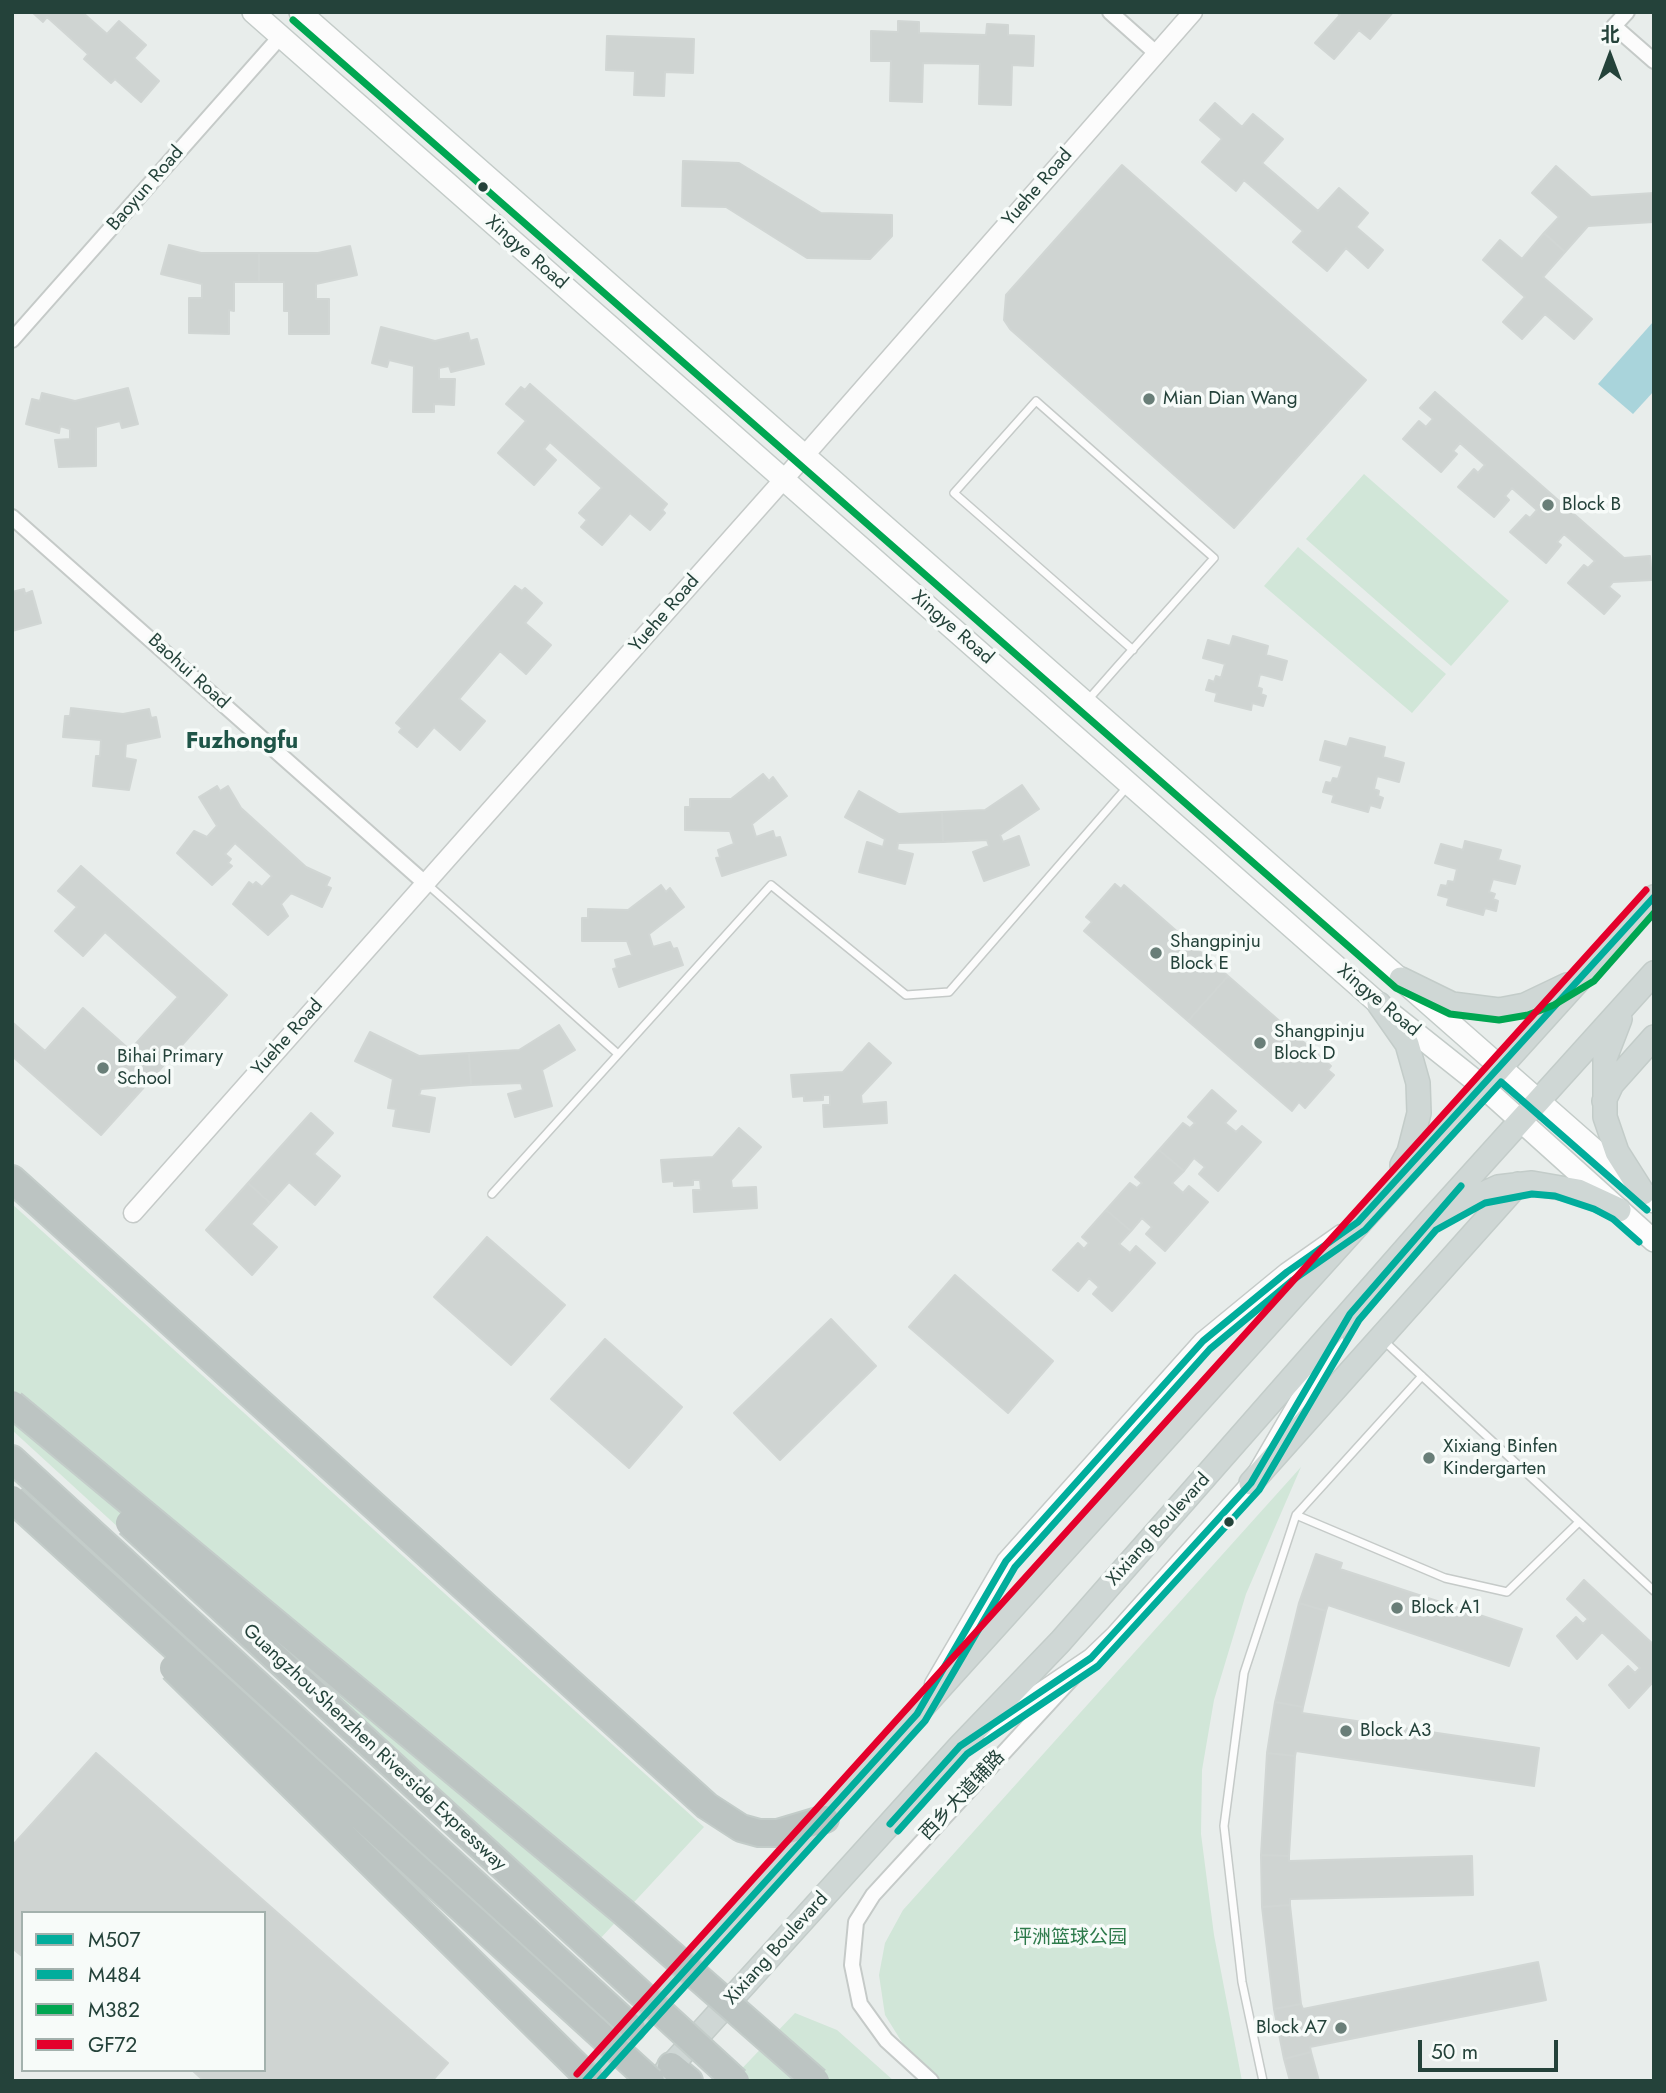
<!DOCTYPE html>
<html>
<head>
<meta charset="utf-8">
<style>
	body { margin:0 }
	#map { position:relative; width:1666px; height:2093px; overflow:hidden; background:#e8edeb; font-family:Jost,"Noto Sans SC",sans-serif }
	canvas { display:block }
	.frame { position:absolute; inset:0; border:14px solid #24423a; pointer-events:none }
	.legend { position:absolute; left:21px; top:1911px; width:245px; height:161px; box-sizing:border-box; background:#f7fbf9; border:2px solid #a3b1ad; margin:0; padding:9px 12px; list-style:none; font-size:21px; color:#24423a }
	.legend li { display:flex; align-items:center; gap:14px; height:35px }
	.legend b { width:35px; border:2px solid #a3b1ad }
	.north { position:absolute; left:1575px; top:21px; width:70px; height:70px; -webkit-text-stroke:5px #f7fbf9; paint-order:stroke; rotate:0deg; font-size:19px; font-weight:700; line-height:28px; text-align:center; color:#24423a }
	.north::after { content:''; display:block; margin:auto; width:24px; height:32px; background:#24423a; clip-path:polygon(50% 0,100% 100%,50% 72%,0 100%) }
	.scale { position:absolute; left:1418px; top:2040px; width:140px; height:32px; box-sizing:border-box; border:4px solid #24423a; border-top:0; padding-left:9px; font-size:21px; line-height:24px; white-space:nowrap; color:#24423a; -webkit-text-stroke:5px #f7fbf9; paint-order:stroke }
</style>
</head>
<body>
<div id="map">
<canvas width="1666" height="2093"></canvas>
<div class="frame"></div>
<ul class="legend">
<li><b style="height:9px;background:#01ad9c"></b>M507</li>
<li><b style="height:9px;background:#01ad9c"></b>M484</li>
<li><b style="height:9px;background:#00a651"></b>M382</li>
<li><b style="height:9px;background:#e4002b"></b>GF72</li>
</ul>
<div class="north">北</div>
<div class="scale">50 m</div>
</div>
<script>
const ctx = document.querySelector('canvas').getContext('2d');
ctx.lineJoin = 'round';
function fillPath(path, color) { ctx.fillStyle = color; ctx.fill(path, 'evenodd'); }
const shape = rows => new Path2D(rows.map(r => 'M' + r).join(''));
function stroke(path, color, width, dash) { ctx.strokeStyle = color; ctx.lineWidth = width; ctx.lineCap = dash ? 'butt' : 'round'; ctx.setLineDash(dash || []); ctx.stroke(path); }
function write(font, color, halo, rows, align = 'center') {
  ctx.font = font + ' Jost,"Noto Sans SC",sans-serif'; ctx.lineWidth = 7; ctx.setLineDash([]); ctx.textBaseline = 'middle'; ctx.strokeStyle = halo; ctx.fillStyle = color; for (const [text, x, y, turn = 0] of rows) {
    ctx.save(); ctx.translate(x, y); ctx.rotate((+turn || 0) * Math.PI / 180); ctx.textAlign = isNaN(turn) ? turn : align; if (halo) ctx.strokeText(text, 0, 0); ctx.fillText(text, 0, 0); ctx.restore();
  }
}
const green = shape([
	[1364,474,1509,601,1451,666,1306,539],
	[1298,547,1446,674,1412,713,1264,586],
	[12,1204,704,1827,585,1955,12,1430],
	[1301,1467,1246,1594,1214,1700,1202,1770,1201,1834,1214,1935,1242,2081,932,2081,918,2068,885,2015,879,1975,885,1943,903,1910],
	[795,2013,837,2030,894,2081,730,2081]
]);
const water = shape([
	[1653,322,1654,391,1633,414,1598,384]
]);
const building = shape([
	[32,12,82,12,107,34,119,21,146,45,134,58,159,81,141,102,115,79,111,83,84,59,88,54,47,17,43,22,32,12],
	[1336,12,1393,12,1370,39,1359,30,1334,59,1315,43,1340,15,1336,12],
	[898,21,919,22,919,33,986,35,987,24,1008,25,1008,35,1034,36,1033,66,1012,65,1011,105,979,104,980,64,923,63,922,102,890,101,891,61,871,61,871,31,898,32,898,21],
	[607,36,694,39,693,73,665,72,664,96,634,95,635,71,606,70,607,36],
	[1215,103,1242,127,1253,114,1283,139,1262,163,1318,211,1339,188,1368,213,1356,227,1383,250,1368,268,1346,248,1327,271,1293,242,1303,231,1244,180,1236,191,1202,162,1222,139,1200,120,1215,103],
	[683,161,739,163,821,213,892,215,892,236,870,259,807,258,726,207,682,206,683,161],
	[1122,165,1366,380,1234,528,1010,329,1004,320,1006,295,1122,165],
	[1556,166,1591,197,1654,193,1654,222,1588,226,1565,252,1544,233,1559,217,1532,193,1556,166],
	[1544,233,1565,252,1543,277,1592,319,1574,339,1545,314,1522,339,1503,322,1525,297,1483,260,1500,240,1522,259,1544,233],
	[169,245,201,253,259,253,259,282,234,282,234,311,229,310,229,334,189,333,189,298,202,298,202,284,161,274,169,245],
	[350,246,357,275,316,284,316,299,329,299,329,334,289,334,289,311,284,311,284,282,259,282,259,253,318,253,350,246],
	[381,327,435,341,468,333,470,341,477,339,484,364,451,372,449,366,439,368,439,379,455,379,454,405,434,404,434,412,413,412,414,366,389,360,387,367,372,363,381,327],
	[530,384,667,504,662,510,665,513,650,530,630,513,602,545,581,527,587,520,579,513,602,488,550,442,544,449,556,460,534,485,498,453,526,421,506,404,521,387,525,390,530,384],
	[128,388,138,424,122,428,120,421,96,427,96,466,59,467,55,440,70,439,70,429,60,426,59,433,26,424,32,399,40,401,42,393,75,401,128,388],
	[1435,392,1624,558,1650,556,1652,580,1613,582,1609,587,1620,596,1604,614,1568,583,1584,565,1588,568,1595,561,1564,534,1557,542,1561,545,1546,563,1510,532,1526,515,1530,518,1537,510,1512,488,1505,496,1509,500,1494,517,1458,487,1474,469,1478,473,1485,465,1460,443,1453,451,1457,454,1441,472,1403,439,1419,421,1426,427,1433,419,1420,408,1435,392],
	[515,586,522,591,525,588,542,603,525,623,551,645,526,674,500,651,459,699,485,721,460,750,434,727,417,747,399,732,402,728,396,723,515,586],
	[24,589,25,594,32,591,41,623,12,631,12,592,24,589],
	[1233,636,1268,646,1266,655,1287,661,1282,680,1260,674,1257,687,1262,689,1261,694,1266,696,1263,706,1252,703,1251,710,1215,701,1217,693,1206,690,1209,680,1214,682,1216,676,1221,678,1225,664,1203,658,1208,640,1230,646,1233,636],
	[71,708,123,714,149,709,151,718,156,717,160,737,126,744,125,758,136,760,129,790,93,786,96,756,100,756,101,740,63,737,65,716,70,716,71,708],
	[1350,738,1385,747,1383,757,1404,763,1399,782,1377,776,1374,789,1379,791,1378,796,1383,798,1380,808,1370,805,1368,812,1332,802,1334,795,1323,792,1326,782,1331,783,1333,778,1338,779,1342,766,1320,760,1325,741,1347,747,1350,738],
	[763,774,769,781,773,777,787,796,752,824,756,837,773,831,775,838,780,837,786,855,722,876,716,858,720,857,718,850,734,844,730,831,685,830,685,807,690,807,690,799,731,799,763,774],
	[1022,785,1039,809,1000,835,1003,842,1019,836,1029,865,984,881,973,852,989,846,987,840,943,842,942,812,985,810,1022,785],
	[217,786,220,791,228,786,241,808,306,867,330,878,326,886,331,888,322,907,291,893,281,904,288,916,268,935,233,904,249,882,253,885,256,882,262,887,272,876,235,843,225,854,231,859,228,863,232,866,212,885,177,853,194,831,207,837,217,826,199,797,217,786],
	[859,791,899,814,942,812,943,842,898,843,897,850,913,854,905,884,859,872,867,842,883,847,885,839,845,817,859,791],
	[1465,841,1501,850,1498,860,1520,866,1515,884,1493,879,1489,892,1495,894,1493,899,1498,901,1496,911,1485,908,1483,915,1447,905,1449,898,1438,895,1441,885,1447,886,1448,881,1454,882,1457,869,1435,863,1441,844,1463,850,1465,841],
	[81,866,227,995,101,1135,12,1056,12,1022,45,1051,83,1008,130,1050,178,997,105,932,83,956,55,931,77,907,58,891,81,866],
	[1115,884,1121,889,1124,885,1228,976,1188,1021,1084,931,1092,922,1086,917,1115,884],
	[661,885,666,892,670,888,684,907,649,934,653,947,670,942,673,949,677,948,683,965,619,987,613,969,617,968,615,960,632,955,627,941,582,941,582,918,588,918,588,909,628,910,661,885],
	[1228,976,1331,1066,1328,1070,1334,1075,1305,1108,1299,1102,1292,1111,1188,1021,1228,976],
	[559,1025,575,1050,542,1070,552,1106,515,1117,508,1094,523,1090,521,1083,471,1085,469,1053,519,1050,559,1025],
	[370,1032,419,1056,469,1053,471,1085,421,1089,419,1095,435,1098,429,1132,393,1126,396,1109,388,1108,393,1079,355,1061,370,1032],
	[869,1043,891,1063,861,1095,862,1104,886,1102,887,1123,824,1127,823,1105,830,1105,830,1095,823,1095,823,1100,804,1101,804,1096,793,1097,791,1075,843,1072,869,1043],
	[1212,1090,1236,1111,1225,1123,1236,1132,1242,1126,1261,1142,1218,1191,1199,1174,1205,1167,1194,1158,1184,1171,1159,1150,1183,1123,1190,1128,1195,1123,1188,1117,1212,1090],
	[311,1113,333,1133,314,1154,340,1176,315,1205,289,1182,270,1203,248,1183,311,1113],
	[739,1128,761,1147,731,1180,732,1188,756,1187,757,1208,694,1212,693,1190,701,1190,700,1180,693,1180,693,1185,674,1186,674,1181,663,1182,661,1160,713,1157,739,1128],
	[1159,1150,1184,1171,1172,1183,1183,1193,1189,1186,1208,1202,1165,1251,1146,1234,1152,1227,1142,1218,1131,1231,1106,1210,1130,1183,1137,1188,1142,1183,1135,1177,1159,1150],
	[248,1183,270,1203,251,1224,277,1247,252,1275,206,1230,248,1183],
	[1106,1210,1131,1231,1119,1244,1130,1253,1136,1246,1155,1263,1112,1311,1093,1294,1099,1287,1089,1278,1078,1291,1053,1270,1078,1243,1084,1249,1089,1243,1082,1237,1106,1210],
	[487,1237,565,1305,511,1365,434,1297,487,1237],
	[955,1275,1053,1361,1008,1413,909,1327,955,1275],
	[831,1319,876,1366,780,1460,734,1413,831,1319],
	[605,1339,682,1407,629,1468,551,1399,605,1339],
	[1316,1554,1342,1563,1340,1569,1522,1629,1509,1666,1328,1605,1326,1611,1299,1603,1316,1554],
	[1584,1580,1654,1645,1654,1681,1629,1708,1609,1685,1628,1666,1635,1673,1640,1668,1602,1632,1577,1659,1557,1636,1576,1617,1583,1624,1588,1619,1567,1599,1584,1580],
	[1299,1603,1326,1611,1303,1707,1275,1702,1299,1603],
	[1275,1702,1303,1707,1302,1713,1539,1748,1534,1786,1296,1751,1295,1756,1267,1753,1275,1702],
	[96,1753,448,2063,432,2081,204,2081,192,2070,264,2070,264,1913,23,1913,23,1957,12,1948,12,1846,96,1753],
	[1267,1753,1295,1756,1289,1856,1261,1855,1267,1753],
	[1261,1855,1289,1856,1289,1861,1472,1856,1473,1895,1290,1899,1290,1905,1262,1907,1261,1855],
	[1290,1905,1301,2004,1274,2009,1262,1907,1290,1905],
	[1538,1962,1546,2000,1310,2047,1311,2052,1284,2059,1274,2009,1301,2004,1303,2009,1538,1962],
	[1311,2052,1319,2081,1290,2081,1284,2059,1311,2052]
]);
const service = shape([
	[1087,701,1116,668,1214,558,1036,401,954,493,1133,650],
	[427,884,618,1054],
	[492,1194,771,885,906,995,949,992,1128,786],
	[1384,1341,1654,1591],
	[1296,1515,1445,1578,1507,1592,1579,1522],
	[1263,2081,1242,1982,1224,1826,1244,1673,1296,1515,1422,1376]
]);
const minor = shape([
	[1110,12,1156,53],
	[1627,12,1614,26,1654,61],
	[12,340,280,37],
	[12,517,426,884],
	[931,2081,886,2040,860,2004,852,1965,856,1922,873,1895,1075,1675]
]);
const tertiary = shape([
	[133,1213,784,479,1193,12],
	[934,1684,1006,1561,1203,1341,1287,1272,1341,1234],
	[986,1729,1091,1658,1115,1635,1251,1483,1334,1341]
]);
const secondary = shape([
	[253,12,1379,1004,1482,1086,1654,1241],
	[300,12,1654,1202]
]);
const primary = shape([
	[1401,979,1452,1004,1499,1010,1525,1005,1567,985],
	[1379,1004,1407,1044,1418,1083,1419,1113,1409,1152,1402,1165],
	[1620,1019,1605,1058,1605,1117,1617,1152,1643,1193],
	[1604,1101,1612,1084,1654,1037],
	[1449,1209,1498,1187,1532,1183,1578,1191,1619,1210],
	[1251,1483,1518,1184],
	[660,2078,960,1746,1060,1642,1429,1222,1654,973],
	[585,2081,1654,897]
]);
const motorway = shape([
	[12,1179,707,1806,741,1828,759,1833,778,1833,825,1819],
	[12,1459,632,2028],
	[671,2066,689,2081]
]);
const motorwayBridge = shape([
	[12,1404,621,1910,816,2081],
	[12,1499,651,2081],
	[129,1523,736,2081],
	[173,1668,592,2081]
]);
const bus1 = shape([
	[890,1824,960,1746,1091,1658,1251,1483,1350,1314,1461,1186],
	[585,2081,917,1714,1006,1561,1203,1341,1287,1272,1358,1222,1654,897]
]);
const bus2 = shape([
	[898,1831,967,1754,1098,1666,1259,1490,1359,1320,1436,1230,1485,1203,1532,1194,1555,1196,1594,1209,1613,1219,1639,1242],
	[599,2081,925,1721,1015,1567,1210,1349,1293,1280,1365,1230,1501,1082,1647,1210]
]);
const bus3 = shape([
	[293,20,1396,988,1450,1014,1499,1020,1528,1015,1554,1005,1594,981,1654,913]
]);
const bus4 = shape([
	[577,2074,1646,890]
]);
const markers = [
	[483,187,6,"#24423a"],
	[1149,399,7,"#697e78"],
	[1548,505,7,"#697e78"],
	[1156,953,7,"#697e78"],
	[1260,1043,7,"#697e78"],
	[103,1068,7,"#697e78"],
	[1429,1458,7,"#697e78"],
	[1229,1522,6,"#24423a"],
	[1397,1608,7,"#697e78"],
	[1346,1731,7,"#697e78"],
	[1341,2028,7,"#697e78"]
];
const streetNames = [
	["Yuehe Road",1038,188,-49],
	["Baoyun Road",146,189,-49],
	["Xingye Road",526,253,41],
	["Yuehe Road",665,614,-49],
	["Xingye Road",952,628,41],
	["Baohui Road",188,672,42],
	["Xingye Road",1378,1001,40],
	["Yuehe Road",288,1038,-48],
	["Xixiang Boulevard",1159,1530,-48],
	["Guangzhou-Shenzhen Riverside Expressway",374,1748,43],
	["西乡大道辅路",963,1796,-47],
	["Xixiang Boulevard",777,1949,-48]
];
const poiNames = [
	["Mian Dian Wang",1163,399],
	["Block B",1562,505],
	["Shangpinju",1170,942],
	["Block E",1170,964],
	["Shangpinju",1274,1032],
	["Block D",1274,1054],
	["Bihai Primary",117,1057],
	["School",117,1079],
	["Xixiang Binfen",1443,1447],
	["Kindergarten",1443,1469],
	["Block A1",1411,1608],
	["Block A3",1360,1731],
	["Block A7",1327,2028,"right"]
];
const parkNames = [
	["坪洲篮球公园",1070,1938]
];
const quarterNames = [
	["Fuzhongfu",242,742]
];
fillPath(green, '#d1e6d8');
fillPath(water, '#a9d4db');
fillPath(building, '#cfd4d2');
stroke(building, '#d1d6d4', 2);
stroke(service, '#c5cac8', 10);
stroke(minor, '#c5cac8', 18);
stroke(tertiary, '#c5cac8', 21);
stroke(secondary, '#c3cbc8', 24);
stroke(primary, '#c3ccc9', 26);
stroke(motorway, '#c3ccc9', 30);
stroke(service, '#fcfcfc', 7);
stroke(minor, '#fcfcfc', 14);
stroke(tertiary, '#fcfcfc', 18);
stroke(secondary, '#fcfcfc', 21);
stroke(primary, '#cfd7d5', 23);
stroke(motorway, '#bcc4c2', 26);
stroke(motorwayBridge, '#c3ccc9', 30, []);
stroke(motorwayBridge, '#bcc4c2', 26);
stroke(bus1, '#01ad9c', 7);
stroke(bus2, '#01ad9c', 7);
stroke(bus3, '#00a651', 7);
stroke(bus4, '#e4002b', 7);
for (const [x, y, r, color] of markers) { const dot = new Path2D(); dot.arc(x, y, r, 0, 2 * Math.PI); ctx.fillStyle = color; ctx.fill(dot); stroke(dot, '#f7fbf9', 2.5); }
write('19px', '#24423a', '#f7fbf9', streetNames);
write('19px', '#24423a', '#f7fbf9', poiNames, 'left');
write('19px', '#2d7a4b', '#f7fbf9', parkNames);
write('bold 23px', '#1f5548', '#f7fbf9', quarterNames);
</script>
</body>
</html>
